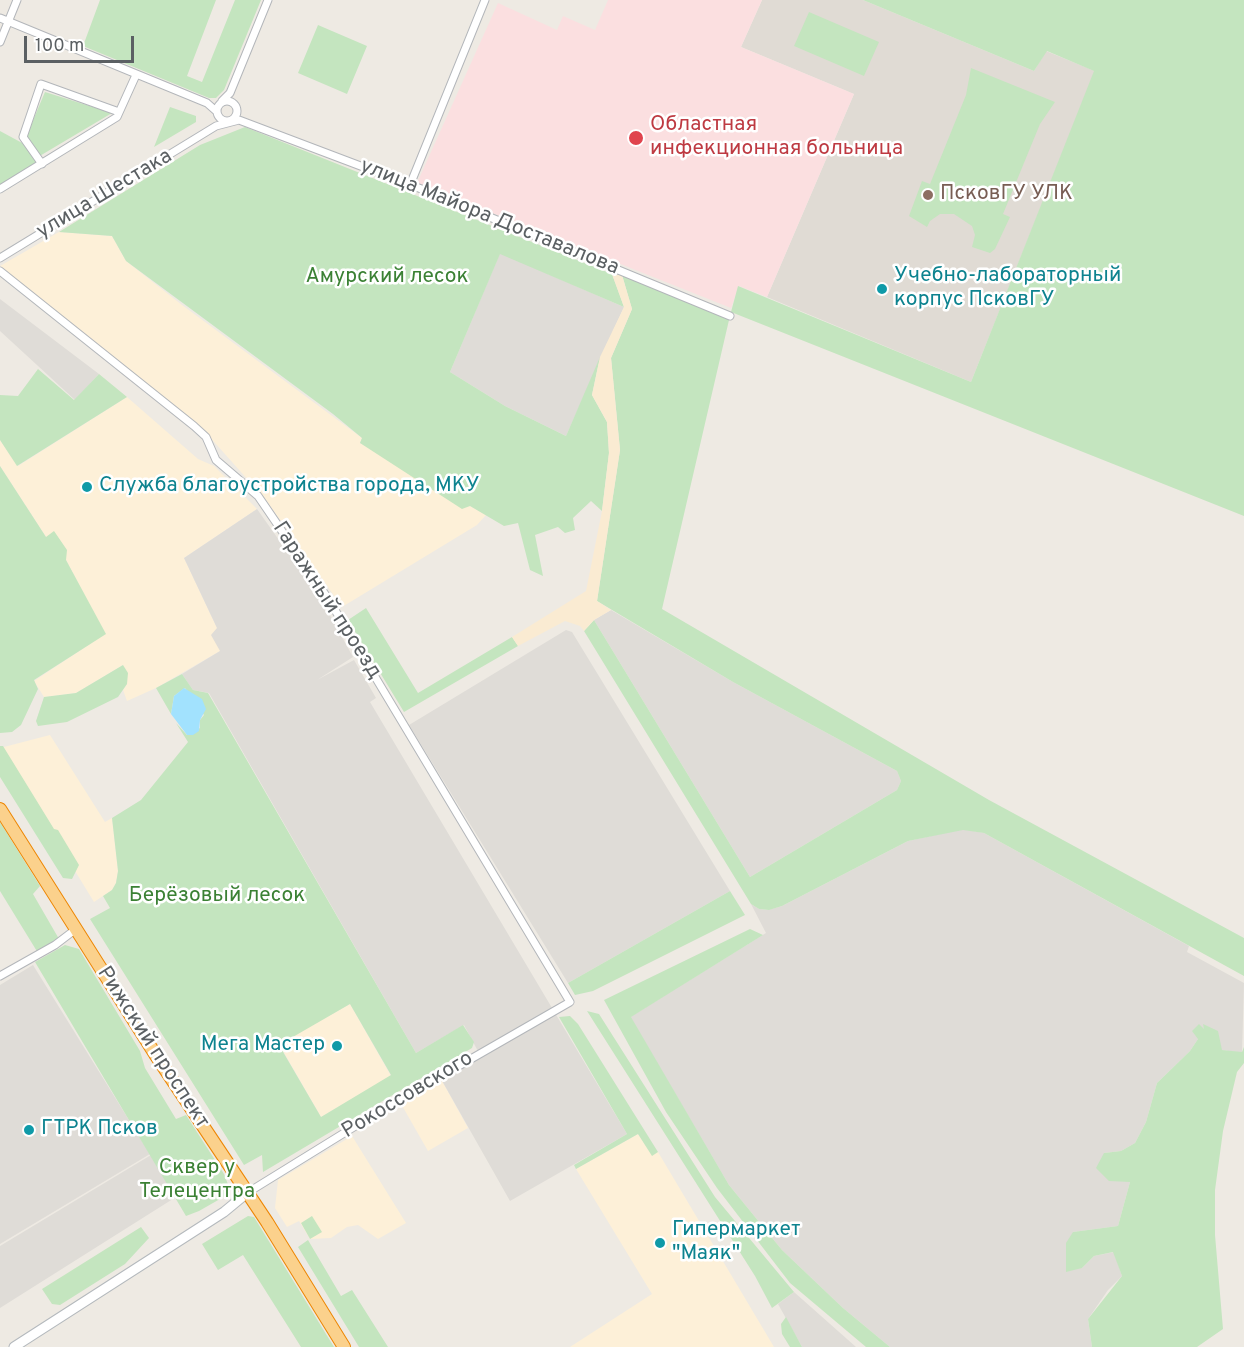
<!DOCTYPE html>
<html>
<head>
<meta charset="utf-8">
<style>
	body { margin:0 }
	#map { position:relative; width:1244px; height:1347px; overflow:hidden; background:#eeeae3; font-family:Overpass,sans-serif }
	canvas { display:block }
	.scale { position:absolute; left:24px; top:36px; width:110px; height:27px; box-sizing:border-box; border:3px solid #5b6063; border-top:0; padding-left:8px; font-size:18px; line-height:21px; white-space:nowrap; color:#5b6063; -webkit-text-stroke:4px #fff; paint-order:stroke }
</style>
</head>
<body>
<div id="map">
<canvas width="1244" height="1347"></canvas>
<div class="scale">100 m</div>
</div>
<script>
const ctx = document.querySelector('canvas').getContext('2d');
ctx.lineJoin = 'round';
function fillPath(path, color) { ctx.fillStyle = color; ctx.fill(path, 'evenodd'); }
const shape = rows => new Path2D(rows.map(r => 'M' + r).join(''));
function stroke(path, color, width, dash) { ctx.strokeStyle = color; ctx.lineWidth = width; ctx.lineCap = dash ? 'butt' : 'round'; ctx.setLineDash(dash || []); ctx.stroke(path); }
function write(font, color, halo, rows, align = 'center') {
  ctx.font = font + ' Overpass,sans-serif'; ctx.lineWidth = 5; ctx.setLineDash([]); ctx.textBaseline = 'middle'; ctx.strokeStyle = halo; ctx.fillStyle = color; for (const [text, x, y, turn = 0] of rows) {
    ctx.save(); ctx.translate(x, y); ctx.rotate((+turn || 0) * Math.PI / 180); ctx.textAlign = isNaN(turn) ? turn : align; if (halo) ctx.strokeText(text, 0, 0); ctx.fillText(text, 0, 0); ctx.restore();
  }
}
const commercial = shape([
	[59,232,112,236,126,261,182,305,362,438,360,443,486,515,477,525,342,607,266,500,207,434,0,266],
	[127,397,198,459,214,466,257,509,184,558,217,628,220,651,156,688,127,701,123,690,127,684,123,665,76,693,44,697,34,681,105,634,66,560,46,537,0,466,0,440,18,466],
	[50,735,105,822,112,818,118,871,116,883,112,890,94,902,0,748],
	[350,1004,391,1076,321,1117,279,1044],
	[441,1079,468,1128,428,1151,400,1102],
	[638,1134,652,1155,658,1152,774,1347,570,1347,652,1294,576,1169],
	[352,1136,406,1223,378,1239,358,1225,347,1227,331,1238,310,1239,299,1221,287,1227,275,1208,278,1180]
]);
const industrial = shape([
	[500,253,624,307,566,436,505,406,450,372],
	[0,299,99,374,75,400,0,331],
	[257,509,322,601,353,657,317,680,354,660,376,698,370,702,627,1134,510,1201,441,1079,480,1055,464,1025,416,1053,209,693,193,690,182,674,220,651,211,635,217,628,184,558],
	[611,610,733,682,897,771,901,781,897,790,750,877,594,620],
	[566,630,572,632,730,891,568,983,409,725],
	[963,829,984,833,1189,946,1187,952,1244,983,1242,1053,1222,1050,1204,1030,1190,1051,1157,1083,1146,1122,1135,1143,1121,1151,1104,1153,1130,1182,1118,1226,1073,1232,1082,1268,1094,1256,1114,1252,1122,1276,1108,1290,1088,1319,1092,1347,890,1347,843,1308,782,1250,729,1185,630,1017,766,933,751,904,759,909,768,910,782,906,908,841],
	[33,965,150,1154,0,1244,0,985],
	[151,1155,176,1197,0,1308,0,1246],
	[794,1292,856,1347,802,1347,778,1304]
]);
const education = shape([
	[762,0,863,0,1034,71,1046,51,1095,71,971,382,767,297,854,94,741,47]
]);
const medical = shape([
	[608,0,762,0,741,47,854,94,767,297,739,286,731,308,417,183,498,3,557,30,563,16,595,30]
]);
const green = shape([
	[100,0,216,0,187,76,202,82,235,0,261,0,224,90,216,98,209,98,83,46],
	[863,0,1244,0,1244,516,731,312,738,286,971,382,1094,71,1047,51,1034,71],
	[809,12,879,42,864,76,794,46],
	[318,25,367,46,347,94,298,73],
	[971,68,1055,102,1040,124,1003,214,1010,217,995,249,990,253,972,247,975,235,972,226,954,214,940,214,930,221,927,227,909,216,922,181,930,184,966,95],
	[45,92,112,113,38,157,27,140,28,132],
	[170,107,196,116,196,122,154,147],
	[245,127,612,274,624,307,500,254,450,372,505,406,566,436,600,357,592,395,607,422,609,453,602,511,591,501,573,518,575,530,565,533,558,527,535,535,543,576,530,570,518,523,504,526,470,506,462,509,360,443,362,438,333,414,126,261,112,236,59,232,200,145],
	[0,131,24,144,38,164,0,186],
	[622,275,729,320,662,609,989,800,1244,938,1244,976,984,833,963,830,908,841,782,906,769,910,759,909,751,904,584,631,594,620,750,877,897,790,901,781,897,771,733,682,597,601,620,450,611,358,632,309],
	[38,369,74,400,99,374,127,397,17,466,0,440,0,395,18,396],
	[0,466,46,537,54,531,67,550,66,560,106,634,34,680,38,689,21,725,12,732,0,733],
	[366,608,418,693,512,637,518,646,404,712,348,620],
	[123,665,128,673,127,684,118,697,67,722,38,726,36,721,44,697,76,693],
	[182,674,193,690,208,693,416,1053,463,1025,474,1042,472,1048,263,1172,262,1155,244,1165,90,919,110,908,103,896,112,890,116,883,118,871,112,818,141,800,188,742,176,723,187,735,200,728,200,720,204,715,185,688,174,696,171,714,156,688],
	[350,1004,391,1075,321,1117,279,1045],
	[0,746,3,746,54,829,58,830,79,865,72,879,63,878,0,777],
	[0,822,40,886,33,894,59,939,38,953,0,891],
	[730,891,745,915,593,991,575,995,568,983],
	[750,929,763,935,631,1017,729,1185,782,1250,843,1308,890,1347,866,1347,790,1283,717,1188,666,1112,604,1000],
	[65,945,79,949,140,1051,145,1068,176,1119,186,1115,224,1174,229,1187,227,1195,199,1211,186,1216,35,962],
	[587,1011,599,1014,715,1197,794,1292,772,1308,755,1276],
	[570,1016,578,1024,658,1152,652,1156,638,1134,576,1169,574,1165,627,1134,559,1017],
	[1199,1024,1204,1029,1203,1024,1218,1031,1222,1050,1242,1052,1244,1047,1244,1063,1237,1072,1223,1131,1215,1190,1215,1235,1223,1329,1197,1347,1092,1347,1088,1319,1122,1276,1113,1252,1094,1256,1082,1268,1066,1272,1066,1243,1073,1232,1118,1226,1130,1182,1109,1181,1096,1168,1104,1153,1121,1151,1135,1143,1146,1122,1157,1083,1190,1051,1198,1039,1192,1031],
	[248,1216,254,1217,334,1347,301,1347,243,1255,218,1270,202,1244],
	[312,1216,322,1232,310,1239,301,1223],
	[141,1227,149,1238,125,1264,60,1305,52,1304,42,1289],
	[308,1240,341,1296,352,1290,388,1347,359,1347,298,1247],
	[786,1317,802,1347,790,1347,782,1334,781,1324]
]);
const sand = shape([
	[612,274,622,275,632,309,611,358,620,450,597,601,611,610,594,620,584,631,580,626,565,621,518,646,512,637,586,591,602,511,609,453,607,422,592,395,600,357,624,307]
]);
const water = shape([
	[184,688,202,699,206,709,200,720,199,731,193,735,187,735,171,714,174,696]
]);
const street = shape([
	[0,18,207,103,216,111],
	[0,42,17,0],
	'217 111a10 10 0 1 1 20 0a10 10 0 1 1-20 0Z',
	[222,101,230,93,268,0],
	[42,164,23,137,41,84,119,112],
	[410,185,485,0],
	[0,189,117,117,136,75],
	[0,258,216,126,239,120,424,190,730,316],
	[0,271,194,426,206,437,216,460,258,496,329,600,570,1002,370,1117,247,1193],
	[0,976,55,945,76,929]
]);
const secondary = shape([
	[14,1347,224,1212,247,1193]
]);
const highway = shape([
	[0,809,155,1054,267,1222,344,1347]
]);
const markers = [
	[636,138,8,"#e0444e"],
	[928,195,6,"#8d6e63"],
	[882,289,6,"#0f9aa8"],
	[87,487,6,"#0f9aa8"],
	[337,1046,6,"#0f9aa8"],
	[29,1130,6,"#0f9aa8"],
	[660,1243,6,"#0f9aa8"]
];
const healthNames = [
	["Областная",650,126],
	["инфекционная больница",650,150]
];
const streetNames = [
	["улица Шестака",105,195,-31],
	["улица Майора Доставалова",489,218,22],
	["Гаражный проезд",326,601,57],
	["Рижский проспект",152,1048,57],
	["Рокоссовского",408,1096,-31]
];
const educationNames = [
	["ПсковГУ УЛК",940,195]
];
const cultureNames = [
	["Учебно-лабораторный",894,277],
	["корпус ПсковГУ",894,301],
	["Служба благоустройства города, МКУ",99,487],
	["Мега Мастер",325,1046,"right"],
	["ГТРК Псков",41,1130],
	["Гипермаркет",672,1231],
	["\"Маяк\"",672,1255]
];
const parkNames = [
	["Амурский лесок",387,278],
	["Берёзовый лесок",217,897],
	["Сквер у",197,1169],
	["Телецентра",197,1193]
];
fillPath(commercial, '#fdf0d8');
fillPath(industrial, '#dfdcd7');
fillPath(education, '#e0dbd4');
fillPath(medical, '#fbdfe0');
fillPath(green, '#c4e5bf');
fillPath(sand, '#faebd2');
fillPath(water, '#a2e2fe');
stroke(street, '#b3b6ba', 9);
stroke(secondary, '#b4b9bd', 11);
stroke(highway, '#ed8603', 14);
stroke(street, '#fff', 7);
stroke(secondary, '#fff', 9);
stroke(highway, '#fbd18c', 12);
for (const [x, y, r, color] of markers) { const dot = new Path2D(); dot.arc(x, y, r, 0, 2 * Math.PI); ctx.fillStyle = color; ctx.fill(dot); stroke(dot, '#fff', 2); }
write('21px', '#be3a42', '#fff', healthNames, 'left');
write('21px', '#5b6063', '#fff', streetNames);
write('21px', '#785e54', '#fff', educationNames, 'left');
write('21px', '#0d838f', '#fff', cultureNames, 'left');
write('21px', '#3b8134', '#fff', parkNames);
</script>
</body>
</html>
